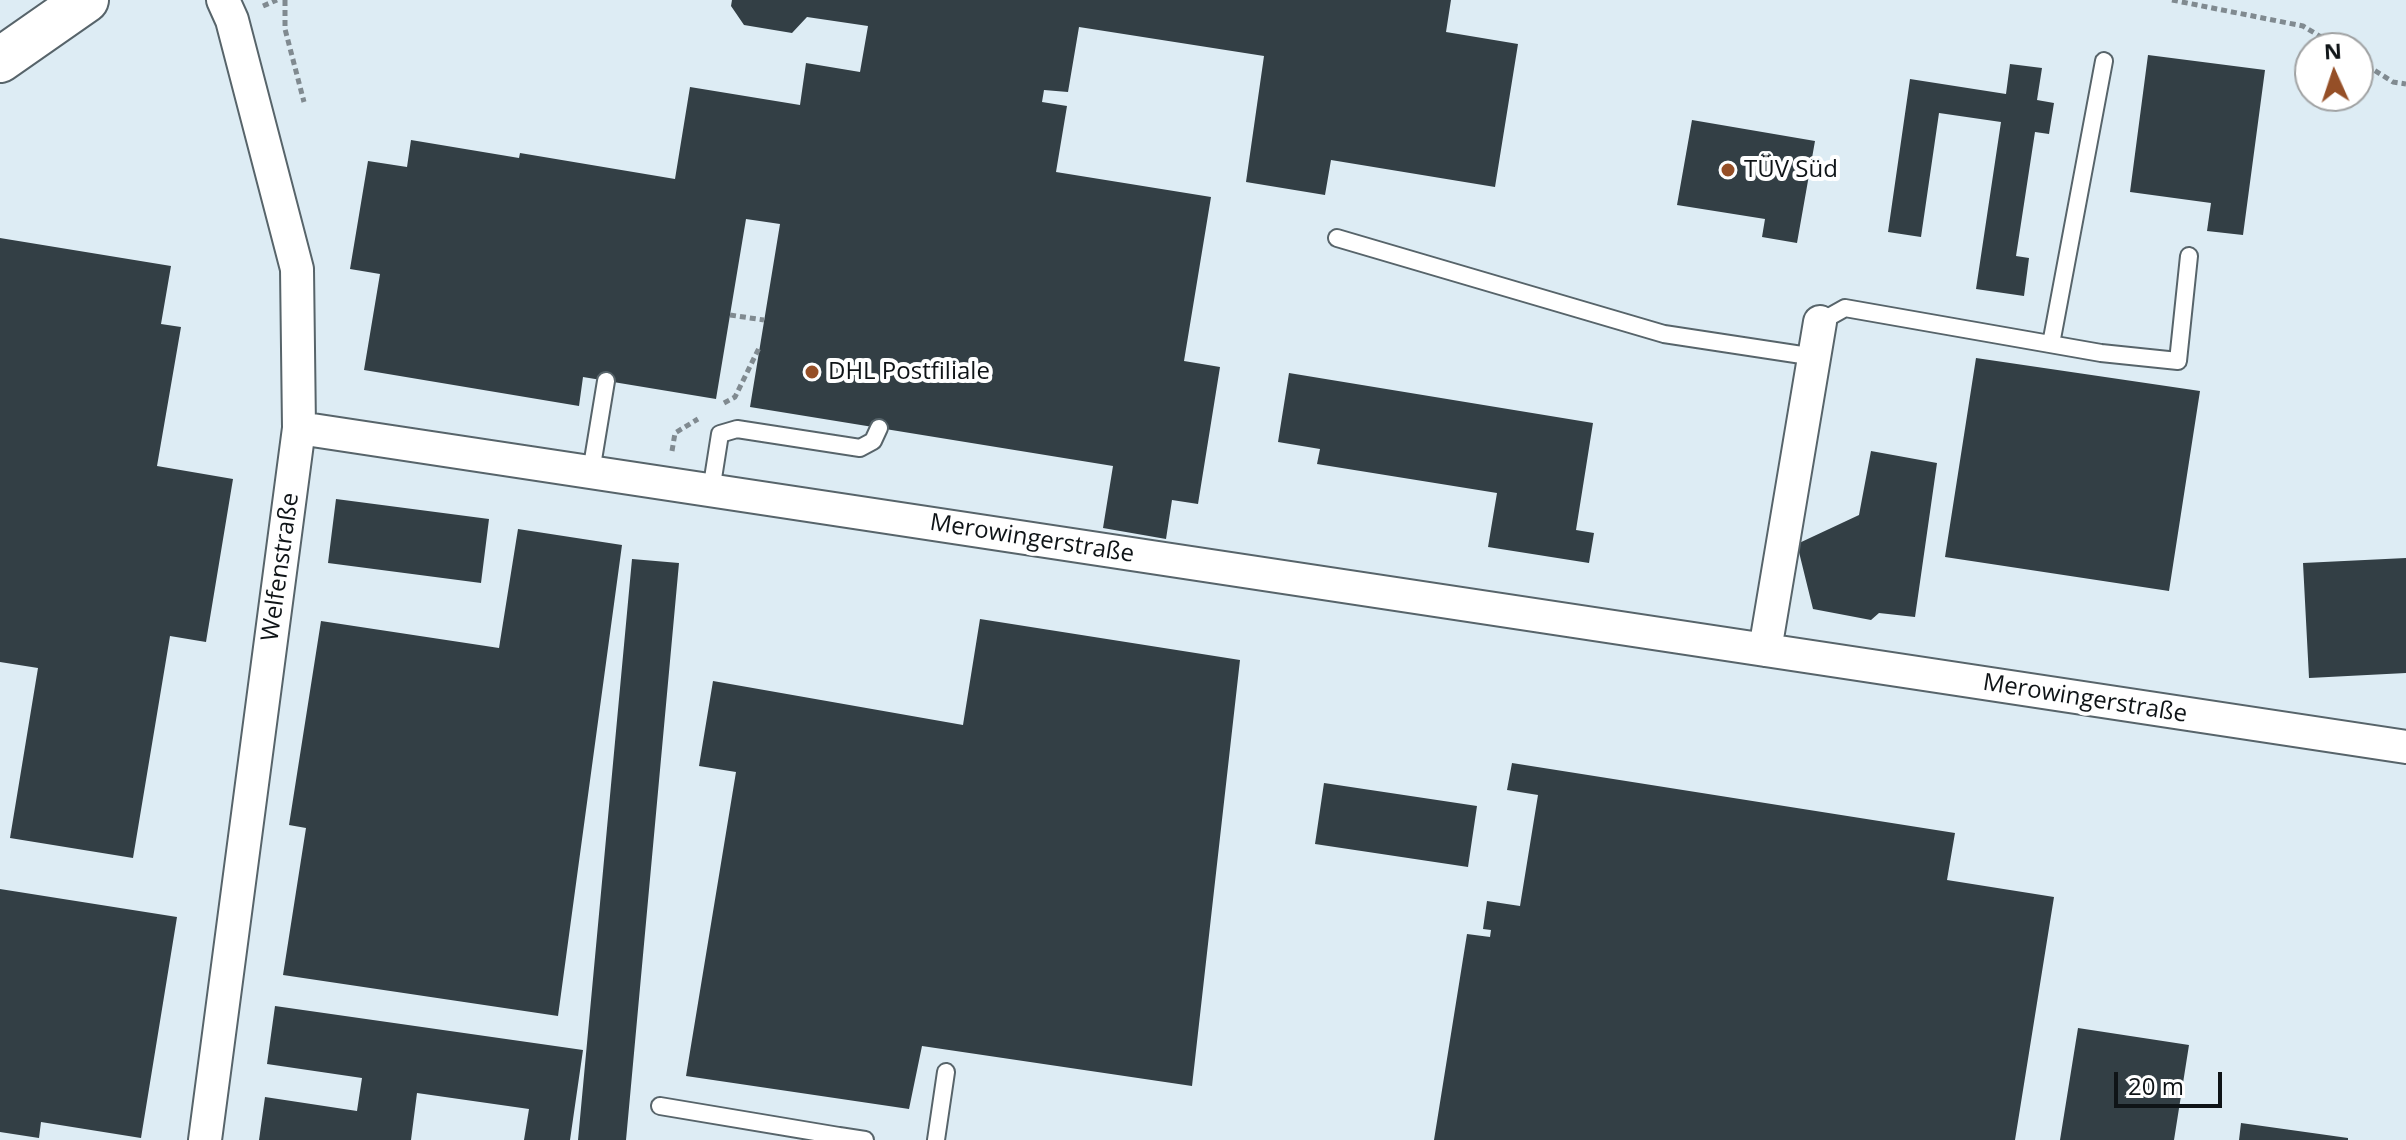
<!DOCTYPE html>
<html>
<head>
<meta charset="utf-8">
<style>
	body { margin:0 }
	#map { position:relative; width:2406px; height:1140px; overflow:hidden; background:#ddecf4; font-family:"Open Sans",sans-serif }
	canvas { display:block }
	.north { position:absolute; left:2294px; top:32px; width:80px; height:80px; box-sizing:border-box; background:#fff; border:2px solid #9fa1a2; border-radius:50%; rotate:357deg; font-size:22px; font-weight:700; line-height:32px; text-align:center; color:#0f1417 }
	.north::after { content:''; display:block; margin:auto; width:28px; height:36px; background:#954f27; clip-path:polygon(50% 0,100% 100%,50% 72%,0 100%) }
	.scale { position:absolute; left:2114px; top:1072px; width:108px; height:36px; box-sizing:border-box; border:4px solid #0f1417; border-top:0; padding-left:10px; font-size:24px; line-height:28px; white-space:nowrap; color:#0f1417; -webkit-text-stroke:6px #fff; paint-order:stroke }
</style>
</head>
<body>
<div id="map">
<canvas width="2406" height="1140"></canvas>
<div class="north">N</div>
<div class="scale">20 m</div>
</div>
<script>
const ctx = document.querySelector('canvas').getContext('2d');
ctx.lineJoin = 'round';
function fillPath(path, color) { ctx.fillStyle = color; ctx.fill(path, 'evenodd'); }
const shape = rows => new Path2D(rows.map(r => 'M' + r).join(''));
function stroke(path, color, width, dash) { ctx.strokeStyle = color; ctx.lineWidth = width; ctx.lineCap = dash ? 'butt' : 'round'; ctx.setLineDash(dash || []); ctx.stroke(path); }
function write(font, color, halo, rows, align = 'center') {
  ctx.font = font + ' "Open Sans",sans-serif'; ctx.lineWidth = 8; ctx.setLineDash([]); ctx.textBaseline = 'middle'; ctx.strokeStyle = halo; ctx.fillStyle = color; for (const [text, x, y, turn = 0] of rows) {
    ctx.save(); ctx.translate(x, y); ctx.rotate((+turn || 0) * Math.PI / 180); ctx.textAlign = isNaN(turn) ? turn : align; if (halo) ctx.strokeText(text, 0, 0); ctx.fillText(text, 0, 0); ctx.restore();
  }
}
const building = shape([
	[732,0,1451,0,1446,32,1518,44,1495,187,1331,160,1325,195,1246,182,1264,56,1079,27,1068,92,1044,90,1042,102,1067,106,1056,172,1211,197,1184,361,1220,367,1198,504,1172,500,1166,539,1103,528,1113,466,750,407,780,224,746,219,716,399,583,377,579,406,364,370,380,274,350,269,368,161,407,167,411,140,519,158,520,153,675,179,690,87,800,105,806,63,860,72,868,26,807,17,792,33,744,25,731,6],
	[2148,55,2265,70,2243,235,2207,231,2211,203,2130,192],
	[2010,64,2042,68,2037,100,2054,103,2049,134,2035,132,2016,256,2029,258,2024,296,1976,289,2001,122,1939,113,1921,237,1888,232,1910,79,2006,94],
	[1692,120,1815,141,1797,243,1762,237,1765,219,1677,205],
	[0,238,171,266,161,324,181,327,157,466,233,479,206,642,170,636,133,858,10,838,38,668,0,662],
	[1976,358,2200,391,2169,591,1945,557],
	[1289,373,1593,423,1576,530,1594,533,1589,563,1488,547,1497,493,1317,464,1320,449,1278,442],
	[1871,451,1937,463,1915,617,1879,613,1871,620,1813,609,1797,544,1859,515],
	[336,499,489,519,481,583,328,563],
	[518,529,622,545,558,1016,283,975,306,828,289,825,321,621,499,648],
	[2406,558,2406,673,2309,678,2303,563],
	[632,559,679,563,626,1140,578,1140],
	[980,619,1240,660,1192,1086,922,1046,909,1109,686,1076,736,772,699,766,713,681,963,725],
	[1512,763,1955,833,1947,880,2054,897,2015,1140,1434,1140,1467,934,1490,937,1491,930,1483,929,1487,901,1520,906,1538,795,1507,790],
	[1324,783,1477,806,1468,867,1315,844],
	[0,889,177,917,141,1138,41,1122,39,1138,0,1132],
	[275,1006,583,1050,570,1140,524,1140,529,1109,417,1093,411,1140,259,1140,265,1097,357,1111,362,1078,267,1064],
	[2078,1028,2189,1045,2174,1140,2060,1140],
	[2241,1123,2348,1138,2348,1140,2239,1140]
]);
const path = shape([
	[285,0,285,29,304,102],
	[2172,0,2303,26,2339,48],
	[263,6,277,0],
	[2358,60,2393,82,2406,84],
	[730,315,764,320],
	[724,403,735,397,760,346],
	[672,451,675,433,698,419]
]);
const service = shape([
	[1337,238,1664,334,1815,357],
	[1820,322,1845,308,2101,353,2178,361,2189,256],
	[2051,344,2104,61],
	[591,472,606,381],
	[711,491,720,434,737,429,860,448,873,441,879,428],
	[660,1106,839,1136,838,1140],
	[839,1136,865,1140],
	[936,1140,946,1072]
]);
const minor = shape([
	[299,428,2406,747],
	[1765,650,1820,322],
	[205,1140,299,428,297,269,232,20,223,0]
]);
const secondary = shape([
	[0,60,86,0]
]);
const markers = [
	[1728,170,8,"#954f27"],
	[812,372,8,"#954f27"]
];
const poiNames = [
	["TÜV Süd",1744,170],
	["DHL Postfiliale",828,372]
];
const streetNames = [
	["Merowingerstraße",1032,539,9],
	["Welfenstraße",281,567,-82],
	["Merowingerstraße",2085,699,9]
];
fillPath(building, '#333f45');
stroke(service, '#57646a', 20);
stroke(minor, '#57646a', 36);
stroke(secondary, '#57646a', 48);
stroke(path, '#808a90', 5, [6, 4]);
stroke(service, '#fff', 16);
stroke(minor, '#fff', 32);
stroke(secondary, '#fff', 44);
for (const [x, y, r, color] of markers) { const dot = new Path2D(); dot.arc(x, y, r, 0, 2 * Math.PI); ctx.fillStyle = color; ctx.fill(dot); stroke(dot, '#fff', 3); }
write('24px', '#0f1417', '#fff', poiNames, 'left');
write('24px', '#0f1417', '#fff', streetNames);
</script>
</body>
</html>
